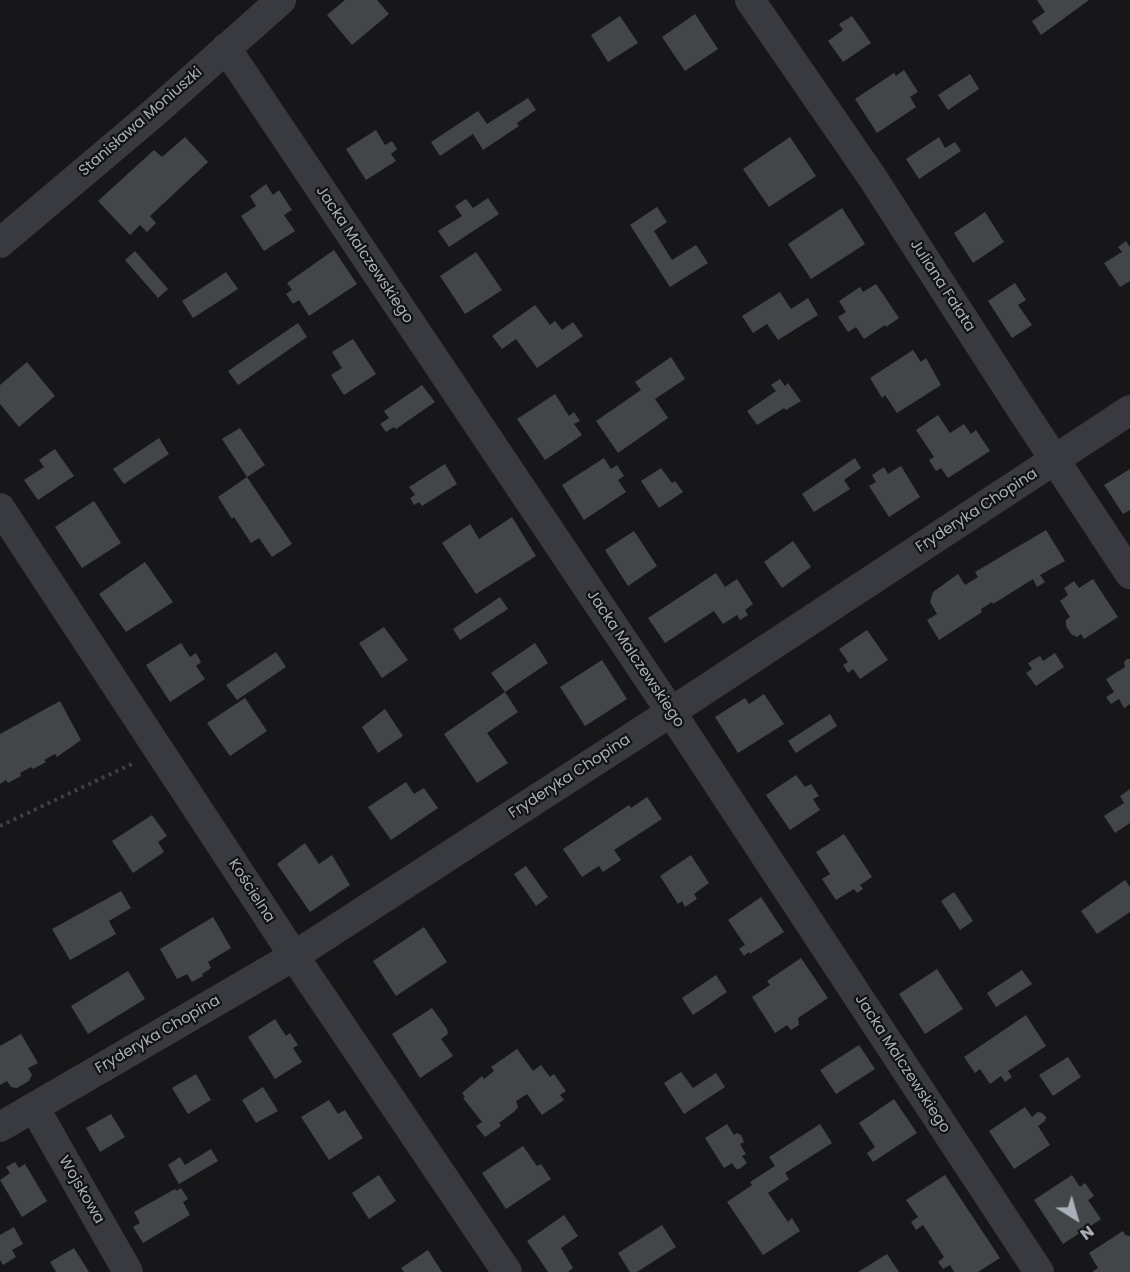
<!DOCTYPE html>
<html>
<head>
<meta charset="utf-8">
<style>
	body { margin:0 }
	#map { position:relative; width:1130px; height:1272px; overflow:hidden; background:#171719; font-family:Poppins,sans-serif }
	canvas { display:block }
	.north { position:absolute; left:1046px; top:1188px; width:60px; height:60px; -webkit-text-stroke:4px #121214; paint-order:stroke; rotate:143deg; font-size:16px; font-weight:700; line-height:24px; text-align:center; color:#a9b0ba }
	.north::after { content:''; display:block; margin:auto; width:21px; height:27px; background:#a9b0ba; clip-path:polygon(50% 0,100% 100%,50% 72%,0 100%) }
</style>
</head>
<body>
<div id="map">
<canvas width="1130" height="1272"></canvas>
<div class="north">N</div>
</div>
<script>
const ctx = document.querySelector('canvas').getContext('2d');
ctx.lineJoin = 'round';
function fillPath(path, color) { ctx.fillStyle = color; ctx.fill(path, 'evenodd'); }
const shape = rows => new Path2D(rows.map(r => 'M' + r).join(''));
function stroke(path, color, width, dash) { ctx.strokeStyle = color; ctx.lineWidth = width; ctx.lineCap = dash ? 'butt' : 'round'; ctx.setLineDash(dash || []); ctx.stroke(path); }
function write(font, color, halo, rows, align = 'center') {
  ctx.font = font + ' Poppins,sans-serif'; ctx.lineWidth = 4.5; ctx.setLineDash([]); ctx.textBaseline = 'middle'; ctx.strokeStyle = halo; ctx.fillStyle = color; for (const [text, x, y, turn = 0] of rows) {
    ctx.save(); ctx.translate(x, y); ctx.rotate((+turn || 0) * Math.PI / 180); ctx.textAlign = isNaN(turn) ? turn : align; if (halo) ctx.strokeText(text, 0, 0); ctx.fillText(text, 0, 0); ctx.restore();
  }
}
const building = shape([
	[345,0,377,0,389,14,352,45,327,15],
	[1037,0,1089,0,1041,35,1032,21,1045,12],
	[695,14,718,49,685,71,662,37],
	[620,16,638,43,608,62,591,35],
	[852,16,871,43,843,62,828,41,843,30,839,24],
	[904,70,918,92,910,97,916,107,877,133,855,99,894,73,896,76],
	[970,74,979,89,948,110,938,95],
	[528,98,536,110,517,123,519,126,483,150,473,134,440,156,431,142,478,111,487,124],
	[376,130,385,145,392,141,397,149,391,154,396,161,366,180,346,149],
	[185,137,208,162,150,216,156,223,147,232,140,225,130,235,98,201,154,150,162,157],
	[790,137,816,176,769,207,743,169],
	[939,137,945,148,955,142,961,151,919,179,906,159],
	[266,184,273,195,279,190,292,210,284,215,295,231,264,251,241,216,256,206,250,196],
	[488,198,499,214,449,247,438,231,462,216,455,206,466,199,473,208],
	[657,207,667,222,654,231,672,260,696,245,708,263,670,287,630,225],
	[842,208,865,244,811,279,788,244],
	[985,212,1004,242,973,263,954,233],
	[1126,241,1130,247,1130,281,1120,287,1104,263,1122,252,1118,247],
	[334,250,357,284,309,316,299,300,293,304,286,294,292,290,287,283],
	[135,251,168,289,158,298,125,260],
	[476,252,502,290,465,314,440,276],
	[226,272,238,289,193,318,182,301],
	[1015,283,1026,300,1018,305,1032,325,1012,338,988,301],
	[876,284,899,318,886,327,885,325,864,339,856,327,848,332,838,317,846,312,839,301,860,287,863,292],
	[780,292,791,309,808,298,818,315,778,340,767,324,753,333,742,316],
	[535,305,550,325,555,321,562,330,573,322,583,336,537,368,516,339,502,349,492,336],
	[298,323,307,337,238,385,228,371],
	[353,339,376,374,344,395,331,375,342,368,332,352],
	[913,350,921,362,926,358,941,385,897,413,885,395,882,398,870,378],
	[671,357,685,379,655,399,668,418,618,453,596,421,641,390,635,382],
	[27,362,55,396,19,427,0,404,0,385],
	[780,379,785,386,788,383,801,401,786,410,784,408,757,425,747,411,776,391,771,385],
	[422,385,435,402,396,429,394,427,386,432,380,424,389,418,384,411],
	[555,394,569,416,574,412,580,421,574,424,582,435,545,460,517,419],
	[938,415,950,433,964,424,971,434,976,430,990,451,948,478,941,468,936,471,929,460,934,457,916,430],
	[240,428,265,465,247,477,222,439],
	[159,438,169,454,124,484,113,469],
	[55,449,74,476,38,500,24,480,44,467,39,460],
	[604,458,611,469,617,465,624,476,618,480,626,492,584,520,562,485],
	[855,458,861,468,844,480,850,489,814,512,802,494],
	[445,464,457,484,422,506,419,502,414,505,410,498,415,495,409,487],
	[901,466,920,497,889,517,869,486,876,482,872,475,884,467,888,474],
	[661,468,672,483,675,481,683,492,659,508,641,481],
	[1130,469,1130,510,1123,514,1104,485],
	[247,477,292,544,272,557,259,538,251,543,234,517,232,519,218,497],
	[94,501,121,543,82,568,55,527],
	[512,517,536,556,476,594,442,543,470,524,479,539],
	[1046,530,1065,561,1040,575,1045,582,1037,587,1033,579,993,604,992,602,981,609,982,612,939,640,927,620,937,614,930,602,933,592,958,574,965,585,978,577,975,572],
	[634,531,657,566,628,586,605,550],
	[793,541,811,567,782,588,764,562],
	[145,562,173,602,126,632,99,594],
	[716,573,725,587,737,579,753,604,745,610,748,615,740,620,737,615,723,624,714,611,665,643,648,618],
	[1093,579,1118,617,1084,639,1081,634,1077,637,1071,634,1066,626,1066,620,1070,617,1060,601,1068,595,1064,588,1074,581,1079,588],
	[500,597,508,609,460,640,453,629],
	[384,627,408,660,382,678,359,643],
	[867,630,888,660,860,679,853,669,848,673,843,665,848,662,839,649],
	[181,643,190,657,196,653,201,662,196,666,205,679,170,702,146,665],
	[535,643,548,663,505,692,491,673],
	[276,652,286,667,237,700,226,685],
	[1055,653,1064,667,1036,686,1026,673,1032,669,1028,663,1040,656,1043,661],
	[1127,659,1130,659,1130,704,1124,708,1119,699,1111,704,1106,697,1114,692,1106,679,1125,667,1124,662],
	[602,660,627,699,585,726,560,687],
	[505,692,518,712,487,733,508,763,477,783,444,734],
	[764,694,784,724,738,753,715,717,745,698,749,704],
	[245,698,267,731,230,756,207,723],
	[60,701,81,740,57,757,55,754,44,760,46,762,33,769,31,767,20,773,21,776,8,783,6,780,0,784,0,734],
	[385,709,403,736,378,753,362,727],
	[830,714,837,726,796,753,788,741],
	[796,775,805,787,811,784,819,796,813,799,820,810,790,830,766,795],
	[406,782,414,794,424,788,438,808,391,840,368,807],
	[1130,789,1130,823,1115,833,1104,816,1124,803,1120,796],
	[647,797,662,819,614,850,621,860,603,872,599,866,582,877,563,849,629,805,631,808],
	[152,815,167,836,158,842,164,852,133,873,112,841],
	[844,834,872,877,860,885,863,889,857,893,854,889,836,900,822,879,830,874,816,852],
	[305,843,319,864,332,855,350,885,310,912,277,864],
	[691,855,709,883,694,894,697,899,685,907,682,901,678,904,660,876],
	[526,866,548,897,536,906,514,874],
	[1125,880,1130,887,1130,912,1097,934,1081,911],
	[121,891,131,908,109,921,116,934,70,960,52,929],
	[954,892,973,921,960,930,941,901],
	[761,897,784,932,750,954,749,952,744,956,739,949,745,945,728,920],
	[213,917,231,948,208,962,211,968,202,974,203,976,192,982,187,974,177,979,160,949],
	[424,927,447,962,396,996,373,961],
	[801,958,828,998,798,1018,799,1025,791,1030,787,1025,775,1033,752,997,770,985,767,981],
	[937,969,963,1009,925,1034,899,994],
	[1022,970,1032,984,996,1007,987,993],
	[128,971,145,999,88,1034,71,1006],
	[716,975,727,992,693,1015,682,998],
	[432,1008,447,1029,448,1034,441,1039,453,1056,420,1078,392,1034],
	[1026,1015,1046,1046,1008,1071,1012,1077,1005,1082,1001,1076,990,1084,980,1069,975,1073,964,1057],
	[275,1019,286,1036,290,1033,298,1045,293,1048,302,1062,275,1079,248,1037],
	[21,1034,38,1063,28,1068,32,1075,29,1081,17,1088,11,1087,7,1081,0,1085,0,1046],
	[859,1045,875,1069,836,1094,820,1070],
	[517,1049,533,1071,541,1065,550,1077,554,1074,566,1091,560,1095,564,1100,542,1115,527,1094,516,1101,518,1107,515,1111,499,1123,501,1126,485,1137,476,1126,482,1122,463,1098,465,1097,462,1093,482,1076,484,1079,494,1071,491,1067],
	[1068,1057,1081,1077,1053,1096,1039,1075],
	[681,1072,693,1088,716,1073,725,1087,684,1114,664,1083],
	[196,1074,211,1100,188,1114,172,1088],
	[263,1087,278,1111,256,1123,242,1100],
	[894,1099,917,1133,873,1162,867,1153,875,1147,859,1123],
	[329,1100,338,1114,345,1110,363,1138,329,1160,301,1117],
	[1025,1107,1032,1117,1038,1112,1042,1113,1046,1117,1045,1121,1038,1126,1050,1145,1014,1169,989,1131],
	[111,1114,125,1137,100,1152,86,1128],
	[727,1124,734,1135,737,1133,741,1135,744,1142,740,1144,746,1154,742,1156,747,1163,739,1169,736,1169,732,1163,724,1168,705,1138],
	[820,1124,832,1143,785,1173,789,1179,768,1193,788,1222,792,1218,800,1231,763,1255,727,1202,752,1185,750,1182,775,1166,769,1157],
	[523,1146,537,1166,541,1164,551,1179,506,1209,482,1173],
	[211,1149,218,1161,179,1184,168,1165,180,1157,185,1165],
	[15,1162,19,1168,25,1164,47,1201,22,1217,0,1180,10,1173,6,1167],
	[379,1175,396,1201,369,1219,352,1193],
	[945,1175,1000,1258,978,1272,954,1272,950,1265,943,1269,938,1262,944,1257,923,1225,916,1230,911,1222,918,1217,906,1200],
	[1072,1175,1080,1187,1085,1183,1094,1196,1088,1200,1101,1219,1063,1244,1034,1200],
	[181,1188,188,1199,183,1202,190,1215,143,1243,133,1227,140,1223,134,1212,175,1189,176,1191],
	[564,1215,578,1236,561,1248,573,1268,568,1272,548,1272,527,1241],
	[662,1225,676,1247,637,1272,630,1272,618,1253],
	[14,1227,23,1244,12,1250,16,1257,3,1265,0,1260,0,1235],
	[1123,1231,1125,1235,1130,1236,1130,1272,1092,1272,1098,1268,1089,1253],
	[74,1248,89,1272,56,1272,50,1262],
	[428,1250,442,1272,404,1272,401,1268],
	[887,1254,899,1272,858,1272]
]);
const path = shape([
	[0,826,134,763]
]);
const minor = shape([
	[750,0,872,177,1016,401,1130,574],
	[226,48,671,712,1039,1272],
	[0,243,155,112,281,0],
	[0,508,294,956,507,1272],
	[34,1107,128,1272],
	[0,1127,294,956,671,712,1130,410]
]);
const streetNames = [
	["Stanisława Moniuszki",141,122,-41],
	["Jacka Malczewskiego",364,255,56],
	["Juliana Fałata",942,286,57],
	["Fryderyka Chopina",977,511,-33],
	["Jacka Malczewskiego",635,659,56],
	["Fryderyka Chopina",570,777,-33],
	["Kościelna",251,891,57],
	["Fryderyka Chopina",158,1035,-30],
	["Jacka Malczewskiego",902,1064,57],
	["Wojskowa",81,1190,60]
];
fillPath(building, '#434649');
stroke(path, '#3e4146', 4, [3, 4.5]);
stroke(minor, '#383a3f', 30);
write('15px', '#a9b0ba', '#121214', streetNames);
</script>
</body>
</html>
